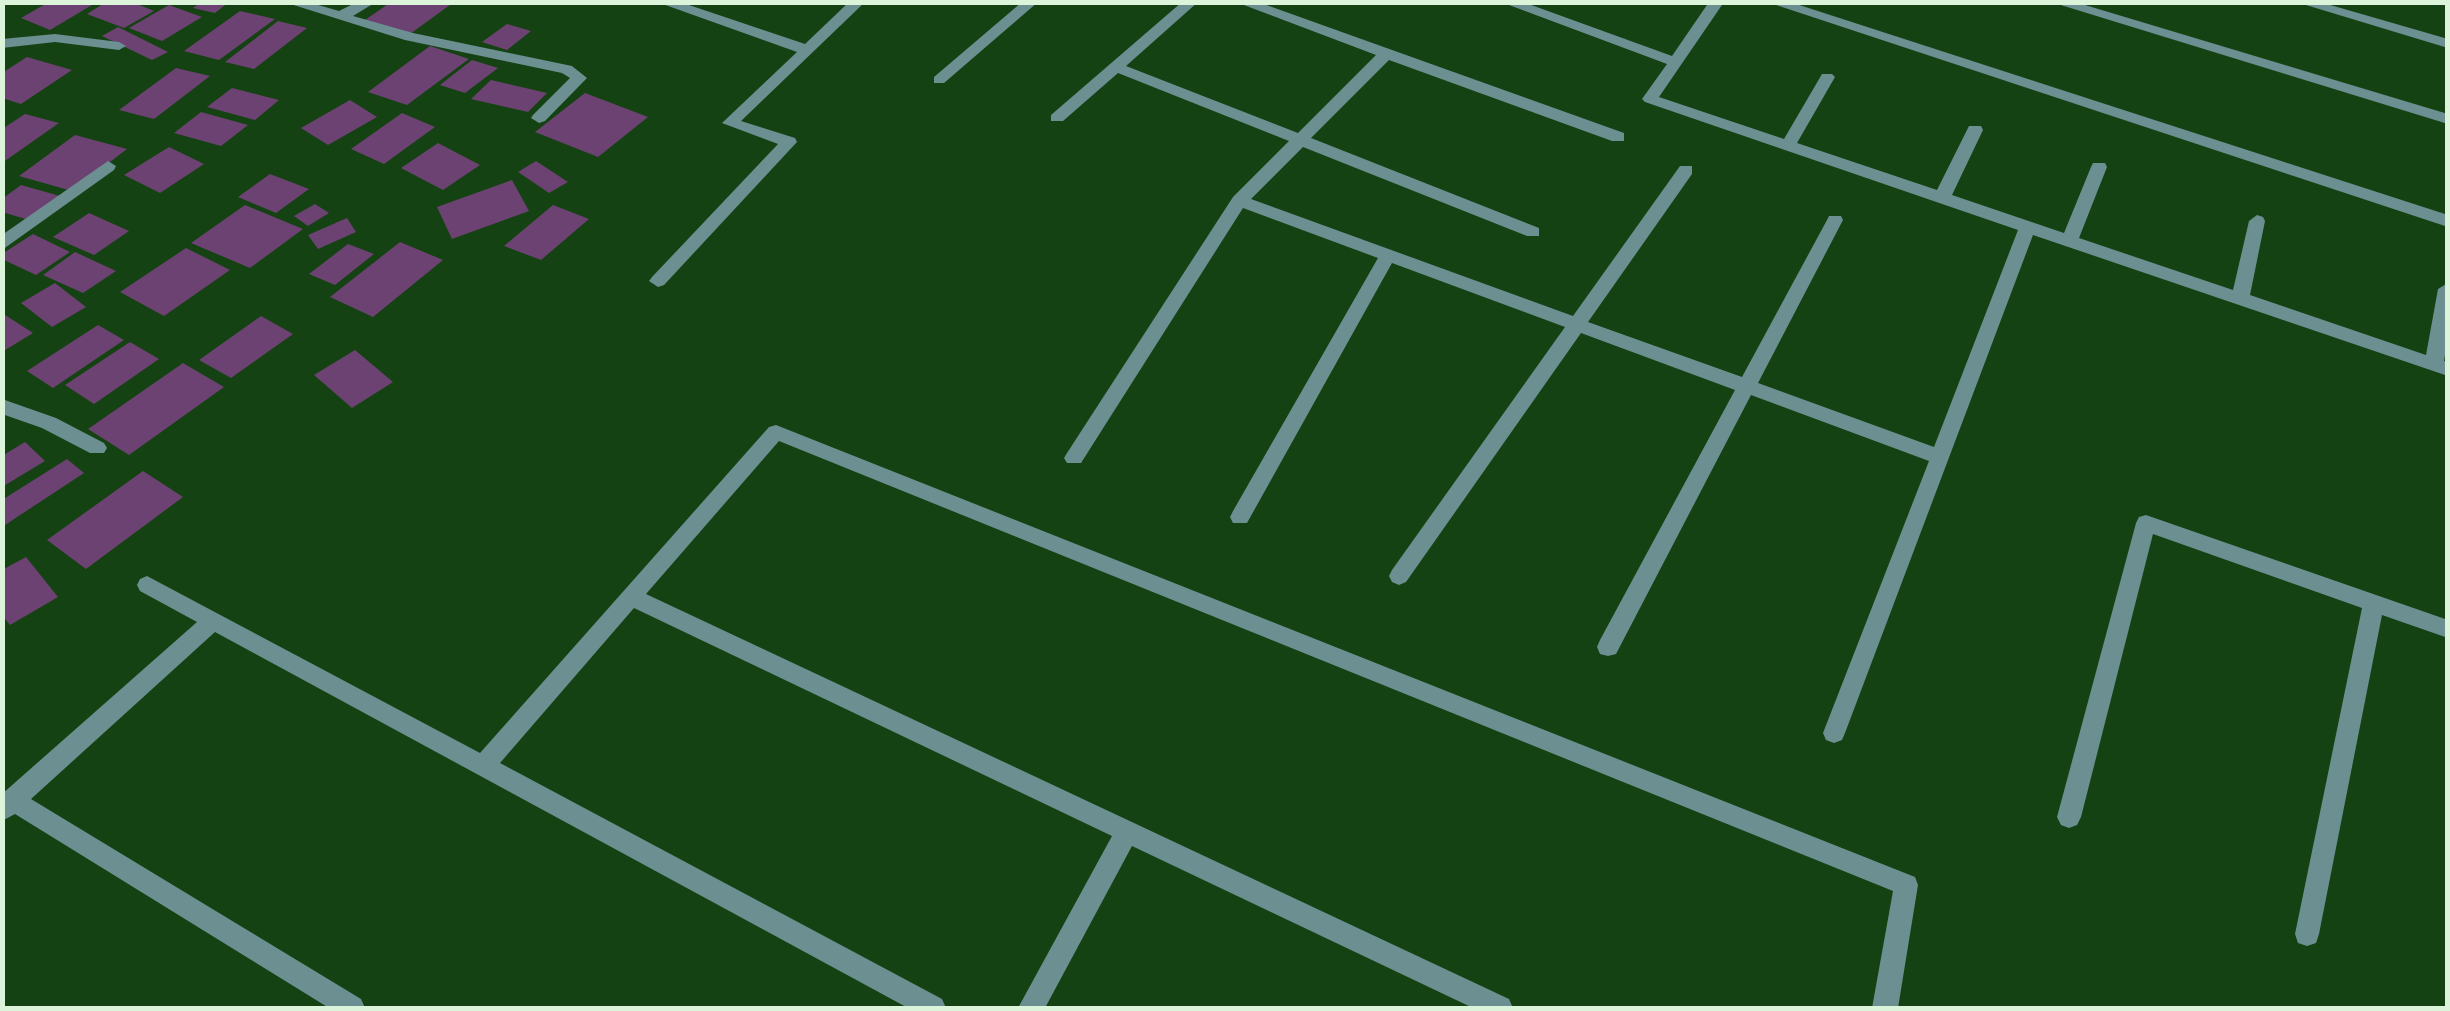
<!DOCTYPE html>
<html>
<head>
<meta charset="utf-8">
<style>
	body { margin:0 }
	#map { position:relative; width:2450px; height:1011px; overflow:hidden; background:#154212; font-family:"Fira Sans",sans-serif }
	canvas { display:block }
	.frame { position:absolute; inset:0; border:5px solid #dcf4d9; pointer-events:none }
</style>
</head>
<body>
<div id="map">
<canvas width="2450" height="1011"></canvas>
<div class="frame"></div>
</div>
<script>
const ctx = document.querySelector('canvas').getContext('2d');
ctx.lineJoin = 'round';
function fillPath(path, color) { ctx.fillStyle = color; ctx.fill(path, 'evenodd'); }
const shape = rows => new Path2D(rows.map(r => 'M' + r).join(''));
const building = shape([
	[49,2,97,2,50,30,21,18],
	[106,2,132,2,154,11,124,28,87,14],
	[201,2,229,2,215,13,193,8],
	[391,2,454,2,410,34,365,20],
	[169,5,202,17,162,41,129,28],
	[240,11,275,19,219,60,184,51],
	[278,21,307,28,254,69,225,62],
	[507,24,531,31,507,50,482,42],
	[118,27,168,52,152,60,102,36],
	[430,46,469,59,407,105,368,92],
	[27,57,72,70,21,104,2,98,2,73],
	[472,60,498,68,465,93,440,85],
	[176,68,210,76,154,119,119,110],
	[491,80,547,93,528,112,471,99],
	[232,88,279,100,255,120,207,107],
	[585,93,648,117,598,157,535,132],
	[350,100,377,117,328,145,301,128],
	[201,112,248,125,221,146,174,133],
	[402,113,435,127,384,164,351,149],
	[25,114,59,123,2,163,2,129],
	[75,135,127,149,72,191,19,176],
	[438,143,480,165,443,190,401,168],
	[169,147,204,164,160,193,124,175],
	[536,161,568,182,549,193,518,172],
	[270,174,309,189,276,213,238,197],
	[512,180,529,211,452,239,437,207],
	[21,185,60,196,29,220,2,212,2,199],
	[315,204,329,213,308,226,294,216],
	[245,205,303,229,250,268,191,243],
	[553,205,589,219,541,260,504,246],
	[89,213,129,231,94,255,53,237],
	[347,218,356,232,318,249,308,235],
	[33,234,70,252,36,275,2,259,2,254],
	[400,242,443,260,373,317,330,297],
	[348,244,374,254,335,285,309,274],
	[186,248,230,270,164,316,120,292],
	[75,252,116,271,83,293,43,275],
	[55,283,86,307,52,327,21,303],
	[2,313,33,333,2,352],
	[261,316,293,334,231,378,199,360],
	[98,325,124,340,53,388,27,371],
	[130,342,159,359,94,404,65,385],
	[355,350,393,382,352,408,314,375],
	[183,363,224,387,129,455,88,429],
	[25,442,45,461,2,487,2,456],
	[67,459,84,473,2,527,2,500],
	[143,471,183,497,86,569,47,540],
	[26,557,58,597,10,625,2,615,2,570]
]);
const street = shape([
	[284,2,308,2,339,11,357,2,376,2,353,16,413,33,572,66,587,78,545,121,539,123,531,118,533,115,570,78,562,73,405,40,284,2],
	[657,2,680,2,805,44,849,2,865,2,741,121,795,138,797,142,664,285,658,287,649,281,652,277,778,144,722,123,797,52,657,2],
	[1022,2,1038,2,944,83,934,83,934,77,1022,2],
	[1182,2,1198,2,1126,66,1298,133,1376,55,1236,2,1258,2,1624,133,1624,141,1612,141,1389,60,1311,138,1539,228,1539,236,1527,236,1303,147,1251,199,1573,316,1680,166,1692,166,1692,174,1588,322,1742,377,1827,220,1829,216,1841,216,1843,220,1758,383,1934,447,2018,230,1645,102,1642,99,1667,64,1501,2,1523,2,1672,56,1709,2,1724,2,1659,97,1784,139,1822,74,1832,74,1835,77,1797,143,1937,190,1969,126,1981,126,1983,130,1952,195,2064,233,2091,167,2093,163,2105,163,2107,167,2079,238,2233,290,2249,221,2257,215,2263,217,2265,221,2250,295,2426,355,2438,289,2448,283,2448,338,2444,361,2448,362,2448,376,2033,235,1845,733,1842,740,1834,743,1826,740,1823,733,1929,461,1751,395,1616,654,1608,656,1600,654,1597,647,1600,640,1735,390,1581,333,1406,582,1399,585,1392,582,1389,576,1392,570,1565,327,1392,263,1247,523,1233,523,1230,517,1233,511,1378,258,1243,208,1081,463,1067,463,1064,458,1067,453,1233,197,1289,141,1118,73,1063,121,1051,121,1051,115,1182,2],
	[1767,2,1790,2,2448,215,2448,227,1767,2],
	[2051,2,2075,2,2448,114,2448,124,2051,2],
	[2296,2,2320,2,2448,39,2448,48,2296,2],
	[55,34,119,42,126,46,119,50,55,42,2,48,2,39,55,34],
	[108,161,116,166,114,170,2,250,2,235,108,161],
	[2,399,56,418,104,443,107,448,104,453,90,453,42,428,2,414,2,399],
	[776,425,1915,877,1918,885,1898,1008,1872,1008,1893,891,779,441,646,594,1509,999,1513,1008,1473,1008,1132,846,1045,1008,1018,1008,1112,836,634,608,500,763,942,999,946,1008,908,1008,215,632,31,799,361,999,365,1008,329,1008,15,814,2,821,2,794,197,622,140,591,137,585,140,579,147,576,480,753,769,427,776,425],
	[2146,515,2448,620,2448,638,2382,615,2319,934,2316,943,2307,946,2298,943,2295,934,2362,608,2153,534,2081,817,2077,825,2069,828,2061,825,2057,817,2136,523,2139,517,2146,515]
]);
fillPath(building, '#6c4272');
fillPath(street, '#6c8f92');
</script>
</body>
</html>
